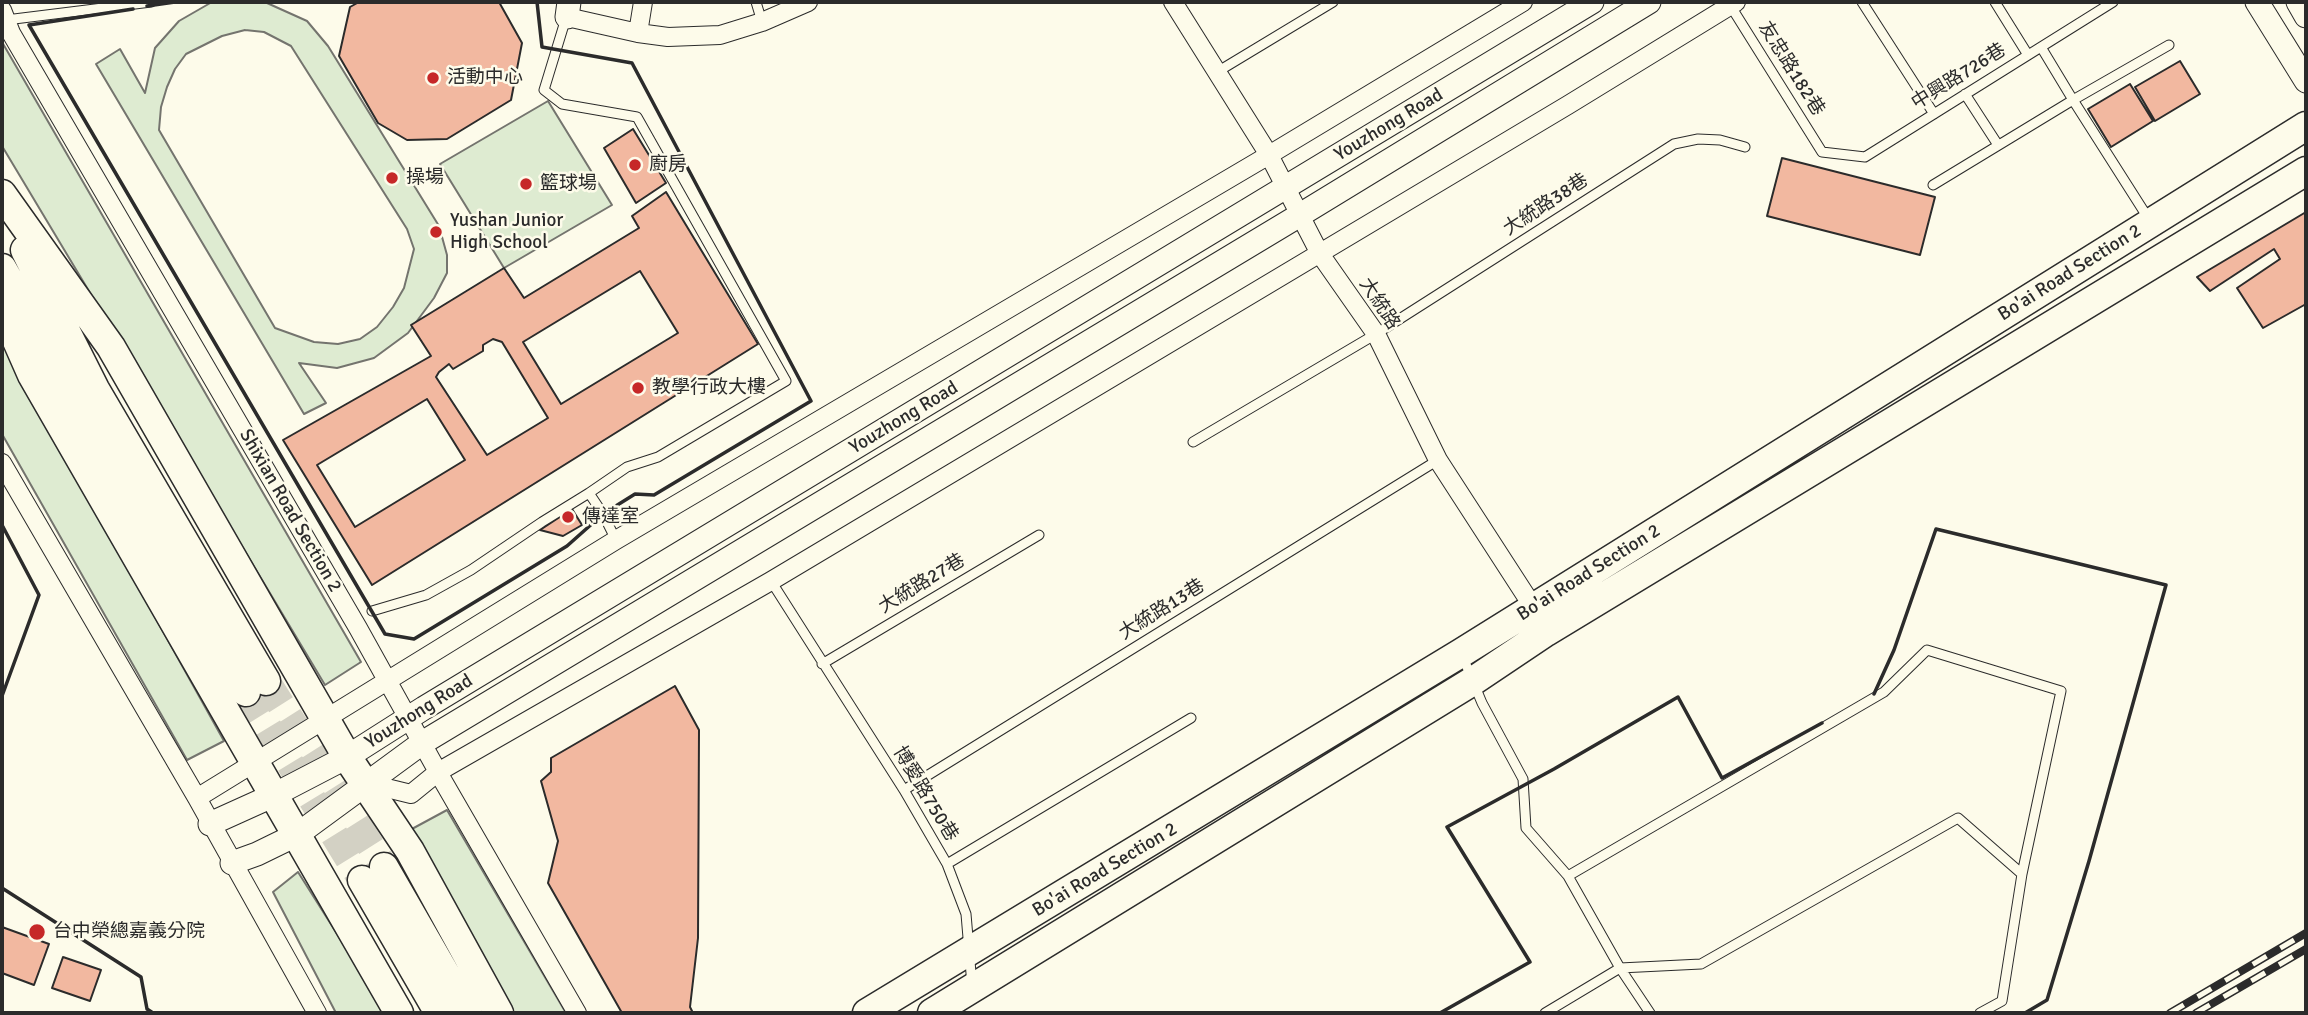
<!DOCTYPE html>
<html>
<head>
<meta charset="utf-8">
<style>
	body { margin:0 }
	#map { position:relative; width:2308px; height:1015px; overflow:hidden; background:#fdfbea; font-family:Signika,sans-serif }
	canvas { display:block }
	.frame { position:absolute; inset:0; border:4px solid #2b2b2b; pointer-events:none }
</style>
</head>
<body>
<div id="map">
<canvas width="2308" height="1015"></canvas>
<div class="frame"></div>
</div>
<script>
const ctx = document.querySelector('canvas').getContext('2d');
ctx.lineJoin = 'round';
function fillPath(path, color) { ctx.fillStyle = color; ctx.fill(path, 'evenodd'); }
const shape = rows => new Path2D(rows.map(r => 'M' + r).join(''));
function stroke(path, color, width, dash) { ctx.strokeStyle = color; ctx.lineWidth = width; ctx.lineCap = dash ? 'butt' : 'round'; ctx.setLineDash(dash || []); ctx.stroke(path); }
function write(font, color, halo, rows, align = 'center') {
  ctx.font = font + ' Signika,"Noto Sans TC",sans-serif'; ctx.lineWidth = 5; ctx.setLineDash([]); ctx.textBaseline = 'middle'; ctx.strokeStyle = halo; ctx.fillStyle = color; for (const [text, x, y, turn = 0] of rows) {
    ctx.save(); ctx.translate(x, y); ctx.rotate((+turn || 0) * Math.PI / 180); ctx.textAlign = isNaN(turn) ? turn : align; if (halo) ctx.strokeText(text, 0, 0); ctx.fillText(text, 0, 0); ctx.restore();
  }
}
const green = shape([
	[212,2,267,3,307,21,328,46,439,226,447,255,447,273,434,298,408,333,374,358,337,368,299,363,326,403,304,414,96,64,120,49,145,93,155,48,179,21,212,2],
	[245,30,264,32,291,46,407,229,414,249,404,288,393,307,377,327,360,339,338,344,314,342,275,328,159,130,161,107,167,87,175,69,186,54,222,36,245,30],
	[2,42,361,662,325,685,2,146,2,42],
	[548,101,612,205,504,268,440,164,548,101],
	[2,342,224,741,187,760,2,434,2,342],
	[447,810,566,1013,508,1013,410,830,447,810],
	[298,872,387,1013,336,1013,273,892,298,872]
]);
const building = shape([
	[359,2,499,2,522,43,511,100,447,139,407,140,378,123,339,56,350,7,359,2],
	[2180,61,2200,94,2155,121,2135,87,2180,61],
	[2130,84,2153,121,2111,147,2088,109,2130,84],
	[633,129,666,183,636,203,604,148,633,129],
	[1782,158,1935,197,1920,255,1767,216,1782,158],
	[666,192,758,344,372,585,283,440,431,356,411,325,504,268,524,298,639,228,632,216,666,192],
	[640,271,678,333,561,404,523,342,640,271],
	[493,339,502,342,548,418,487,455,436,377,439,372,449,364,453,369,483,351,483,345,493,339],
	[427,399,465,460,355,527,317,465,427,399],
	[2306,212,2306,304,2263,328,2237,288,2280,259,2274,249,2210,291,2197,277,2306,212],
	[572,509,582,525,563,536,540,530,572,509],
	[675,686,699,730,698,938,690,1007,693,1013,622,1013,548,883,558,841,541,781,551,772,551,758,675,686],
	[2,927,49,944,34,985,2,973,2,927],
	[63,957,101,970,90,1001,52,988,63,957]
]);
const primaryTunnel = shape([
	[266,681,384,867],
	[246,692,362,880]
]);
const service = shape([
	[756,2,762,22],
	[1862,2,1934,114],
	[1995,2,2028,55],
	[1730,5,1822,152,1865,157,2113,2],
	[566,18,544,90,562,104,637,117,786,381,658,457,627,467,589,493],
	[6,20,151,2],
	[2041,47,2073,100,2169,45],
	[1217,72,1333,2],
	[1965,94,1998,145],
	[1933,185,2073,100,2150,221],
	[1193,442,1376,334,1674,144,1698,139,1720,140,1745,147],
	[771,581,904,790,947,864,966,914,972,985],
	[372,611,426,595,471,570,542,522,589,493,603,514,616,540],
	[1462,655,1482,703,1523,779,1526,828,1568,876,1620,968,1650,1013],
	[822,664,1039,535],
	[904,790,1438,460],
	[947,864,1191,718],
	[1545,1013,1620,968,1701,964,1958,818,2022,874,2061,691,1927,650,1884,692,1568,876],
	[1980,1013,2002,1001,2022,874]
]);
const minor = shape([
	[1173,2,1269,155,1320,254,1376,334,1438,460,1539,616],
	[2,10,11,33,358,628,443,781,577,1013],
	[567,17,638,33,668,37,720,35,762,22,808,2],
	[638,33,643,2],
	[2,463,197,798,317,1013],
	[366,783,411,794,438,772,771,581,1568,105,1736,2],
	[197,798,616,540,1269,155,1523,2]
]);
const tertiary = shape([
	[2257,2,2306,81],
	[2298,2,2306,16],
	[567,17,569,2],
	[210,824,272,796,347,757,424,708,1592,2],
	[232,863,257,854,298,834,422,743,1300,215,1649,2]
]);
const primary = shape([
	[2,194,111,347,347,757,410,851,499,1013],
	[25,250,95,389,266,681],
	[2,268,246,692],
	[2,307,32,375,399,1013],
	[384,867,468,1013],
	[362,880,439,1013],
	[867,1013,1461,653,2306,126],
	[932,1013,1473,681,1546,632,2306,171]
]);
const rail = shape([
	[2170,1013,2306,933],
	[2196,1013,2306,949]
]);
const wall = shape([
	[147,6,175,2],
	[133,9,29,25,385,634,414,639,567,546,603,514,635,494,654,495,811,401,632,63,542,47,537,2],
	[2,525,39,595,2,696],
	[1874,694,1894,650,1936,529,2166,585,2089,861,2047,1000,2025,1013],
	[2,888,141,977,147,1009,153,1013],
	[1440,1013,1530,962,1447,827,1554,769,1678,697,1722,778,1822,723]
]);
const markers = [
	[433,78,7,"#c62828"],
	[635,165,7,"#c62828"],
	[392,178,7,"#c62828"],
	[526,184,7,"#c62828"],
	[436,232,7,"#c62828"],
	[638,388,7,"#c62828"],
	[568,517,7,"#c62828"],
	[37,932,9,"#c62828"]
];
const streetNames = [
	["友忠路182巷",1791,69,58],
	["中興路726巷",1959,77,-32],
	["Youzhong Road",1389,125,-31],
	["大統路38巷",1546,205,-33],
	["Bo'ai Road Section 2",2070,273,-32],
	["大統路",1379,304,57],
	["Youzhong Road",904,418,-31],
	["Shixian Road Section 2",290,511,60],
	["Bo'ai Road Section 2",1589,573,-32],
	["大統路27巷",922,584,-31],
	["大統路13巷",1162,610,-32],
	["Youzhong Road",419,712,-32],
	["博愛路750巷",925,794,59],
	["Bo'ai Road Section 2",1105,870,-31]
];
const poiNames = [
	["活動中心",447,78],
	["廚房",649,165],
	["操場",406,178],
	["籃球場",540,184],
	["Yushan Junior",450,221],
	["High School",450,243],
	["教學行政大樓",652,388],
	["傳達室",582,517],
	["台中榮總嘉義分院",53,932]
];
fillPath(green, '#deebd1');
stroke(green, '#74746e', 2);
fillPath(building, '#f2b8a0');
stroke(building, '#2b2b2b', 2);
stroke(primaryTunnel, '#d3d1c4', 28, [28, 14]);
stroke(service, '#2b2b2b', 11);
stroke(minor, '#2b2b2b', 20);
stroke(tertiary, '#2b2b2b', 25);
stroke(primary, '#2b2b2b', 31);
stroke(service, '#fdfbea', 9);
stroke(minor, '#fdfbea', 18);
stroke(tertiary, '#fdfbea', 23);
stroke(primary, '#fdfbea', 28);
stroke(rail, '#2b2b2b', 8);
stroke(rail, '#fdfbea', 5, [16]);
stroke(wall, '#2b2b2b', 3.5);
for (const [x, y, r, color] of markers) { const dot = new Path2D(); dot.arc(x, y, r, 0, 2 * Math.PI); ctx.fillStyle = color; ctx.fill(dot); stroke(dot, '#fdfbea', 2.5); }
write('19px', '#2b2b2b', '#fdfbea', streetNames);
write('19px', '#2b2b2b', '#fdfbea', poiNames, 'left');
</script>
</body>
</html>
